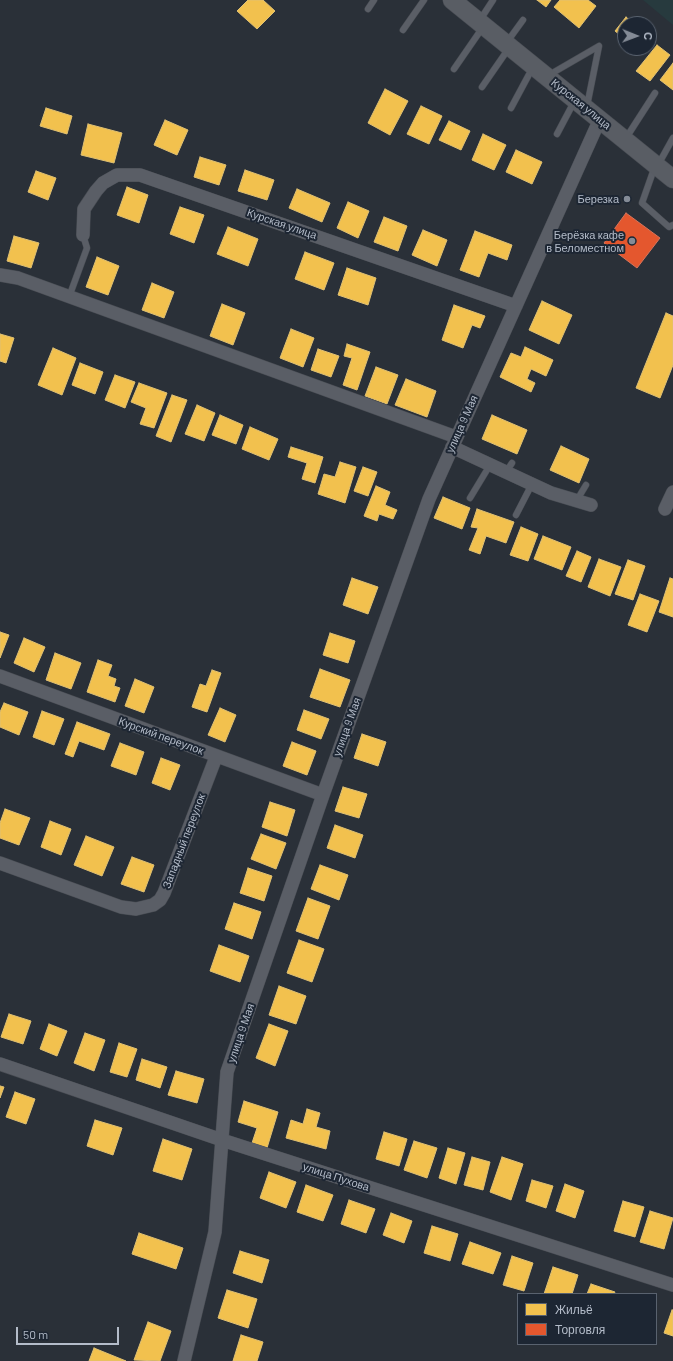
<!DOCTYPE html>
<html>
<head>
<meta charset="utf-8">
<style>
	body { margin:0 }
	#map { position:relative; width:673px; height:1361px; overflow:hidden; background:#2a3038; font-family:Barlow,sans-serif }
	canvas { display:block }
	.legend { position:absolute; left:517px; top:1293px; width:140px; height:52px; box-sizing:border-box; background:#1d2633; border:1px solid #59626f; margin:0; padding:5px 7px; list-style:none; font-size:12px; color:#b4bcc9 }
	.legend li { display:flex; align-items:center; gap:8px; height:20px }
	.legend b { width:20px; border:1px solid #59626f }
	.north { position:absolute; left:617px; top:16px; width:40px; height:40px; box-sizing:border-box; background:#1d2633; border:1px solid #59626f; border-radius:50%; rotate:91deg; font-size:11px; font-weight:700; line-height:16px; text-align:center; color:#b4bcc9 }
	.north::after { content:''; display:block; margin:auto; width:14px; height:18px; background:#848b96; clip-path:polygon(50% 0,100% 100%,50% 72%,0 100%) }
	.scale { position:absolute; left:16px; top:1327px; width:103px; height:18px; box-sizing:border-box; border:2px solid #b4bcc9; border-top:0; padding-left:5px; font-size:12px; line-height:14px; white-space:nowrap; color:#b4bcc9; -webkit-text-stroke:3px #1d2633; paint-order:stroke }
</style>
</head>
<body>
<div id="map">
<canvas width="673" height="1361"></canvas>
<ul class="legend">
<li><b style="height:11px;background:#f2c14e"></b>Жильё</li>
<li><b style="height:11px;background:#e4572e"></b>Торговля</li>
</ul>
<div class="north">С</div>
<div class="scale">50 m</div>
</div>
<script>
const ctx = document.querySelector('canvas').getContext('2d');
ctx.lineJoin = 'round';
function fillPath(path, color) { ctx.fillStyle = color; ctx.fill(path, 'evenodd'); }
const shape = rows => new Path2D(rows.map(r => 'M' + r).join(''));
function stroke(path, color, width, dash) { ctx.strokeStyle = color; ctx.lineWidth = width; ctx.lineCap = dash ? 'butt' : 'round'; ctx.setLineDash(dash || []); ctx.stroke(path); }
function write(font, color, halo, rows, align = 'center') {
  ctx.font = font + ' Barlow,sans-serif'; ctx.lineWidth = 4; ctx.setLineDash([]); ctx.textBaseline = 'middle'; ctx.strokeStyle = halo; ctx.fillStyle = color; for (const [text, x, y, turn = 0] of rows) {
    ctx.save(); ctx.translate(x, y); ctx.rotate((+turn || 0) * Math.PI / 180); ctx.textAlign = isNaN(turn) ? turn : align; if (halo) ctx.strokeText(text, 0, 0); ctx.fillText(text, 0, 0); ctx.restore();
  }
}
const green = shape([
	[643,0,673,0,673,25]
]);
const homes = shape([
	[248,0,263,0,275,11,257,29,237,11,248,0],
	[537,0,551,0,546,7,537,0],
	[560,0,588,0,596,6,579,28,554,7,560,0],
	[626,17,634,24,625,24,625,39,615,31,626,17],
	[657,45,670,55,650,81,636,71,657,45],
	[673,63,673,90,660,80,673,63],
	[385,89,408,101,390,135,368,123,385,89],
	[421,106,442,116,429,144,407,134,421,106],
	[46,108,72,116,67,134,40,126,46,108],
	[165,120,188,130,177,155,154,145,165,120],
	[449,121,470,131,461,150,439,140,449,121],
	[88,124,122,133,114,163,81,155,88,124],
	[483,134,506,145,494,170,472,160,483,134],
	[516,150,542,162,532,184,506,172,516,150],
	[200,157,226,165,219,185,194,177,200,157],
	[245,170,274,180,267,200,238,191,245,170],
	[36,171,56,178,48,200,28,192,36,171],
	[127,187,148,195,139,223,117,215,127,187],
	[297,189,330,203,322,222,289,208,297,189],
	[348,202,369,211,358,238,337,228,348,202],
	[180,207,204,215,194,243,170,234,180,207],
	[384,217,407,226,398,251,374,242,384,217],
	[228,227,258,239,248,266,217,254,228,227],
	[423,230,447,240,437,266,412,255,423,230],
	[475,231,512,245,507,260,488,253,479,277,460,270,475,231],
	[14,236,39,243,31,268,7,261,14,236],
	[305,252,334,263,324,290,295,279,305,252],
	[97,257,119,266,108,295,86,287,97,257],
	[347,268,376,278,368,305,338,295,347,268],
	[152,283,174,292,164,318,142,310,152,283],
	[542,301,572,315,559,344,529,330,542,301],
	[222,304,245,313,233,345,210,336,222,304],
	[454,305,485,316,480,328,472,325,463,348,442,340,454,305],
	[666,313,673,316,673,365,660,398,636,388,666,313],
	[291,329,314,338,303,367,280,358,291,329],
	[0,334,14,338,6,363,0,361,0,334],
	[347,344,370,352,357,390,343,385,352,358,344,356,347,344],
	[525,347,553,360,546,376,531,369,527,379,535,383,531,392,500,377,511,353,521,357,525,347],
	[53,348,76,358,62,395,38,385,53,348],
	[318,349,339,356,331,377,311,370,318,349],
	[80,363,103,372,95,394,72,385,80,363],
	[376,367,398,375,387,404,365,396,376,367],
	[115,375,135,382,125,408,105,400,115,375],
	[406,379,436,391,427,417,395,405,406,379],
	[139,383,167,393,154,428,140,424,146,408,131,402,139,383],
	[172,395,187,400,171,442,156,436,172,395],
	[197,405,215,413,204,441,185,434,197,405],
	[220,415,243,425,236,444,212,435,220,415],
	[492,415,527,430,517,454,482,439,492,415],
	[250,427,278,439,269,460,242,449,250,427],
	[561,446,589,459,579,483,550,470,561,446],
	[291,447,323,457,315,483,302,479,307,463,288,457,291,447],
	[340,462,356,467,345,503,318,494,324,474,335,477,340,462],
	[363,467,377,472,368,496,354,491,363,467],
	[376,486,390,492,385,505,397,510,393,519,379,514,377,521,364,516,376,486],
	[443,497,470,508,462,529,434,518,443,497],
	[477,509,514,522,506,543,486,536,480,554,469,550,478,528,471,527,477,509],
	[521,527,538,534,528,561,510,555,521,527],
	[543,536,571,547,562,570,534,559,543,536],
	[577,551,591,557,581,582,566,576,577,551],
	[599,559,621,567,610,596,588,587,599,559],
	[628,560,645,566,633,600,615,594,628,560],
	[352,578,378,587,368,614,343,605,352,578],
	[670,578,673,579,673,617,659,612,670,578],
	[640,594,659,601,647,632,628,625,640,594],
	[0,632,9,635,0,658,0,632],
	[330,633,355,641,348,663,323,655,330,633],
	[24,638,45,647,34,672,14,663,24,638],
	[55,653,81,663,71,689,46,680,55,653],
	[98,660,112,665,108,676,116,679,114,686,120,688,115,702,87,692,98,660],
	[320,669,350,680,340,707,310,697,320,669],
	[212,670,221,673,207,712,192,707,200,684,206,686,212,670],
	[135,679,154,687,144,713,125,706,135,679],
	[4,703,28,712,19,735,0,727,0,712,4,703],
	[220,708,236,715,225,742,208,735,220,708],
	[304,710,329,719,321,739,297,730,304,710],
	[42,711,64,719,54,745,33,737,42,711],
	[77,722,110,734,104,750,79,741,73,757,65,754,77,722],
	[362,734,386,742,378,766,354,758,362,734],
	[292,742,316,751,307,775,283,766,292,742],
	[120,743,144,752,136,775,111,766,120,743],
	[161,758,180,765,170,790,152,783,161,758],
	[343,787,367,794,359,818,335,811,343,787],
	[270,802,295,810,287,836,262,827,270,802],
	[5,809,30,818,19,845,0,838,0,823,5,809],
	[50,821,71,829,61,855,41,847,50,821],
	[335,825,363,835,355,858,327,848,335,825],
	[261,834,286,843,276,869,251,859,261,834],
	[86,836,114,847,102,876,74,865,86,836],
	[132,857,154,865,144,892,121,884,132,857],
	[320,865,348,875,339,900,311,889,320,865],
	[248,868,272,876,264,901,240,893,248,868],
	[308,898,330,906,318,939,296,931,308,898],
	[234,903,261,912,252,939,225,929,234,903],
	[299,940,324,949,312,982,287,973,299,940],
	[219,945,249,956,240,982,210,971,219,945],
	[279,986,306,996,296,1024,269,1015,279,986],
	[9,1014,31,1021,23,1044,1,1037,9,1014],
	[49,1024,67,1031,57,1056,40,1049,49,1024],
	[269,1024,288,1031,275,1066,256,1058,269,1024],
	[85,1033,105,1040,94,1071,74,1063,85,1033],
	[119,1043,137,1049,127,1077,110,1072,119,1043],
	[142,1059,167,1067,160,1088,136,1080,142,1059],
	[176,1071,204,1079,197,1103,168,1095,176,1071],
	[0,1086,4,1087,0,1098,0,1086],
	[15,1092,35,1099,26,1124,6,1117,15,1092],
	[244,1101,278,1112,267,1148,252,1143,257,1128,238,1122,244,1101],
	[307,1109,320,1113,316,1127,330,1131,326,1149,286,1138,291,1120,303,1124,307,1109],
	[95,1120,122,1128,113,1155,87,1146,95,1120],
	[384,1132,407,1139,399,1166,376,1159,384,1132],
	[163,1139,192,1149,182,1180,153,1171,163,1139],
	[414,1141,437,1148,427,1178,404,1170,414,1141],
	[448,1148,465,1153,456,1184,439,1178,448,1148],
	[472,1157,490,1162,483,1190,464,1185,472,1157],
	[502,1157,523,1164,511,1200,490,1192,502,1157],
	[269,1172,296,1182,286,1208,260,1198,269,1172],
	[532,1180,553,1186,546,1208,526,1201,532,1180],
	[565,1184,584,1191,575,1218,556,1211,565,1184],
	[306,1185,333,1195,323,1221,297,1212,306,1185],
	[349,1200,375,1209,366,1233,341,1224,349,1200],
	[623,1201,644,1207,635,1237,614,1231,623,1201],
	[650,1211,673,1218,664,1249,640,1242,650,1211],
	[391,1213,412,1221,404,1243,383,1235,391,1213],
	[432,1226,458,1234,450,1261,424,1253,432,1226],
	[139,1233,183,1248,176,1269,132,1254,139,1233],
	[470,1242,501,1253,493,1274,462,1264,470,1242],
	[240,1251,269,1260,262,1283,233,1273,240,1251],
	[512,1256,533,1263,524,1291,503,1285,512,1256],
	[553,1267,578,1275,572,1294,544,1294,553,1267],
	[591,1284,615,1292,614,1294,587,1294,591,1284],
	[227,1290,257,1299,248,1328,218,1318,227,1290],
	[672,1310,673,1310,673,1336,664,1333,672,1310],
	[148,1322,171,1331,160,1361,134,1360,148,1322],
	[241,1335,263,1342,257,1361,233,1361,241,1335],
	[94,1348,126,1361,89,1361,94,1348]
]);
const shops = shape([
	[626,213,660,238,637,268,604,243,626,213]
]);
const lane = shape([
	[368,9,374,0],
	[480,20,493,0],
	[403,30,424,0],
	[507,42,523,20],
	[454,69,483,27],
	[549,75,599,46,587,106],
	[482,87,509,48],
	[511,108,533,67],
	[557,134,575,100],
	[626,138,655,93],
	[658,165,673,138],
	[655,166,642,203,669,227,673,225],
	[69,297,87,248,83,235],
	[506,472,512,463],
	[470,498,490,465],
	[577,500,586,485],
	[516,515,532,484]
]);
const street = shape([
	[83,235,84,209,96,191,103,183,117,175,140,175,516,306],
	[0,275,18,278,456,437],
	[452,447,551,493,591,505],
	[665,509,673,492],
	[0,676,323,795],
	[0,863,121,907,136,909,153,905,160,900,164,893,216,757],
	[0,1064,222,1140,673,1285],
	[184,1361,215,1232,227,1072,323,795,429,499,600,119]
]);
const secondary = shape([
	[452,0,673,179]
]);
const markers = [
	[627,199,4,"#848b96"],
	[632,241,4,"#848b96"]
];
const streetNames = [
	["Курская улица",581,104,39],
	["Курская улица",282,224,19],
	["улица 9 Мая",462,424,-66],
	["улица 9 Мая",347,727,-70],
	["Курский переулок",161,736,20],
	["Западный переулок",184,841,-69],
	["улица 9 Мая",241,1033,-71],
	["улица Пухова",336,1177,18]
];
const poiNames = [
	["Березка",619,199],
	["Берёзка кафе",624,235],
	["в Беломестном",624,248]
];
fillPath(green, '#273a3e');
fillPath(homes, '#f2c14e');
stroke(homes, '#dfc073', 1);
fillPath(shops, '#e4572e');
stroke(shops, '#d6755c', 1);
stroke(lane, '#484c53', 7);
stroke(street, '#484c53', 14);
stroke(secondary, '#484c53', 19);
stroke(lane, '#5a5e66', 6);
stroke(street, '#5a5e66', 13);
stroke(secondary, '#595d64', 18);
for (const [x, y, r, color] of markers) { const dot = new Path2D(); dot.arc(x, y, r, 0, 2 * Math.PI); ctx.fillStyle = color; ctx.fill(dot); stroke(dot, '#1d2633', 1.5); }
write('11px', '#b4bcc9', '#1d2633', streetNames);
write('11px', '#b4bcc9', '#1d2633', poiNames, 'right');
</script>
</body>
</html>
